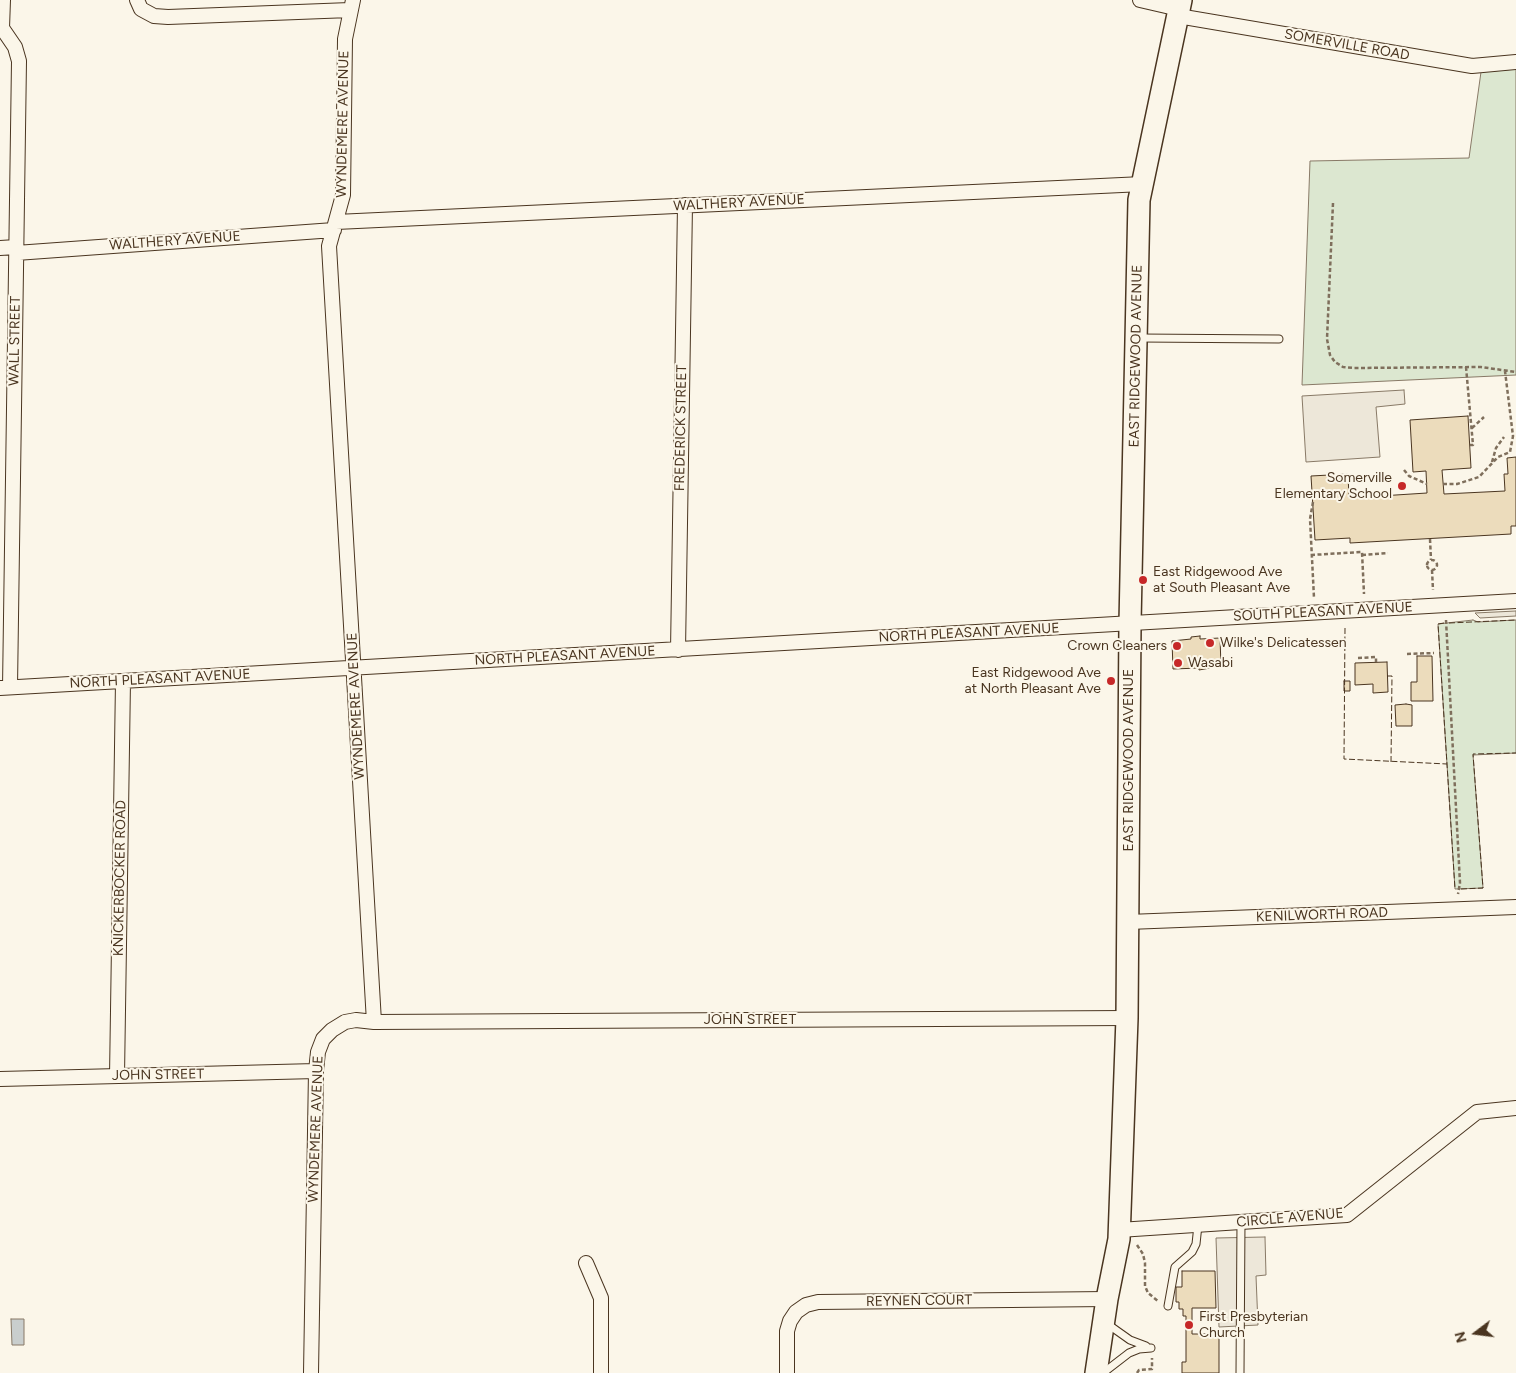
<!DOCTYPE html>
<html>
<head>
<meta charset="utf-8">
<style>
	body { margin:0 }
	#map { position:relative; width:1516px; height:1373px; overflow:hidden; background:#fbf6e9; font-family:Figtree,sans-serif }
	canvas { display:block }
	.north { position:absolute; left:1451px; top:1308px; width:50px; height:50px; -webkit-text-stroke:4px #fbf6e9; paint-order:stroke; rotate:255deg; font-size:14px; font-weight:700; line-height:20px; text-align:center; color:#4a3520 }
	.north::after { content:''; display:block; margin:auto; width:18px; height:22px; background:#4a3520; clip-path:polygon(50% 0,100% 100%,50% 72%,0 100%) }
</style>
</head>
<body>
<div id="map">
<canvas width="1516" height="1373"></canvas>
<div class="north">N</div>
</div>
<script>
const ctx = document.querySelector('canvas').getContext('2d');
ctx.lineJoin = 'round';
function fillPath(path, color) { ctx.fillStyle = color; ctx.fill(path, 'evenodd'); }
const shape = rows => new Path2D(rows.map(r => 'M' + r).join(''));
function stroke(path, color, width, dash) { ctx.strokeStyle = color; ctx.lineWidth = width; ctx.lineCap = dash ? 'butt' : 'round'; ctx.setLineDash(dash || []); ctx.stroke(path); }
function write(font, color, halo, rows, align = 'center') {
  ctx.font = font + ' Figtree,sans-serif'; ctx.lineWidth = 4; ctx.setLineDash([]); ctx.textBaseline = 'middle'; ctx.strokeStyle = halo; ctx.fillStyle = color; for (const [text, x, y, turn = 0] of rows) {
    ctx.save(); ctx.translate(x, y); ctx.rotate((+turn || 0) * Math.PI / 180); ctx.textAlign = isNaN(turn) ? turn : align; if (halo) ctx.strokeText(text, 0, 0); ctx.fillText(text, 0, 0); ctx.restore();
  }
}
const green = shape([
	[1516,69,1516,375,1302,385,1310,161,1469,158,1481,72,1516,69],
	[1473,620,1478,622,1516,620,1516,753,1473,755,1483,888,1455,889,1438,624,1473,620]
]);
const parking = shape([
	[1404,390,1405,404,1376,407,1380,457,1306,462,1302,396,1404,390],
	[1516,611,1516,616,1480,618,1475,613,1516,611],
	[1265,1237,1266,1275,1256,1276,1258,1325,1219,1327,1216,1238,1265,1237]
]);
const water = shape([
	[11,1319,24,1319,24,1345,12,1345,11,1319]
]);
const building = shape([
	[1468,416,1471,468,1442,470,1444,494,1505,491,1504,474,1508,474,1507,458,1516,457,1516,526,1511,526,1511,534,1350,543,1350,538,1315,540,1311,476,1348,474,1349,498,1427,493,1426,471,1413,472,1410,420,1468,416],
	[1200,636,1200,639,1220,638,1221,666,1199,670,1199,668,1173,669,1172,641,1191,639,1191,637,1200,636],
	[1417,656,1432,656,1433,701,1411,701,1411,682,1417,682,1417,656],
	[1387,662,1388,692,1373,693,1373,684,1355,685,1355,663,1387,662],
	[1344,681,1350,681,1350,691,1344,691,1344,681],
	[1406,704,1412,705,1412,726,1396,726,1395,705,1406,704],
	[1182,1271,1215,1271,1216,1308,1192,1308,1192,1334,1219,1334,1219,1373,1182,1373,1182,1362,1186,1362,1186,1316,1183,1316,1183,1309,1179,1309,1179,1302,1176,1302,1176,1287,1182,1287,1182,1271]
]);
const path = shape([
	[1333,203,1327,339,1330,355,1335,362,1343,367,1354,368,1481,367,1516,372],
	[1466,367,1473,445,1470,445],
	[1472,428,1484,417],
	[1492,462,1496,448,1504,437],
	[1404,470,1409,476,1427,484],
	[1443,484,1457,484,1479,477,1498,457,1510,452,1513,436,1505,371],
	[1313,502,1310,519,1314,598],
	[1430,539,1431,560],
	[1311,555,1362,552,1364,594],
	[1362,555,1388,553],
	'1427 565a5 5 0 1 1 10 0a5 5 0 1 1-10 0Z',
	[1432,570,1433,590],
	[1446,620,1460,883,1458,894],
	[1407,654,1434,653],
	[1358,658,1376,657,1376,662],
	[1137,1245,1143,1254,1145,1263,1145,1286,1148,1293,1158,1301],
	[1137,1373,1139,1370,1152,1369,1152,1358]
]);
const service = shape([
	[1139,338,1279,339],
	[1168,1306,1175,1267,1192,1252,1196,1244,1198,1225],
	[1106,1323,1130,1340,1146,1346],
	[1103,1373,1129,1353,1139,1349,1151,1348],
	[1240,1373,1241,1222]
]);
const minor = shape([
	[3,0,2,28,15,47,19,61,10,687],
	[137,0,141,9,154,16,168,17,350,10],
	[353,0,345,39,343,195,329,246,374,1022],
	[1140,0,1179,9],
	[1178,16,1472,66,1516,62],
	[336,222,1143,184],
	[0,248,16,247],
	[16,253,334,230],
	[678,650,685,205],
	[0,688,1516,601],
	[1128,922,1516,907],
	[117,1076,123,681],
	[0,1079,316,1071],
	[1119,1230,1347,1215,1477,1112,1516,1108],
	[586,1263,601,1298,601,1373],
	[311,1373,316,1071,318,1052,323,1039,332,1030,345,1022,356,1020,374,1022,1127,1018],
	[787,1373,787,1331,790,1321,796,1312,806,1305,818,1302,1107,1299]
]);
const primary = shape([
	[1096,1373,1107,1299,1119,1239,1127,1018,1130,623,1139,200,1181,0]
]);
const fence = shape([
	[1444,623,1438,624,1455,889],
	[1449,623,1516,620],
	[1345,628,1344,759,1447,764],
	[1387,676,1392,676,1391,762],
	[1461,889,1483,888,1473,754,1516,753]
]);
const markers = [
	[1402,486,5,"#c62828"],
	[1143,580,5,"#c62828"],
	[1210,643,5,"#c62828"],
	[1177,646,5,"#c62828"],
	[1178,663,5,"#c62828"],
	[1111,681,5,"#c62828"],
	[1189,1325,5,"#c62828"]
];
const streetNames = [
	["SOMERVILLE ROAD",1347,45,10],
	["WYNDEMERE AVENUE",343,124,-89],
	["WALTHERY AVENUE",739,203,-3],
	["WALTHERY AVENUE",175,241,-4],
	["WALL STREET",15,341,-89],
	["EAST RIDGEWOOD AVENUE",1136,356,-89],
	["FREDERICK STREET",681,428,-89],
	["SOUTH PLEASANT AVENUE",1323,612,-3],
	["NORTH PLEASANT AVENUE",969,633,-3],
	["NORTH PLEASANT AVENUE",565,656,-3],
	["NORTH PLEASANT AVENUE",160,679,-3],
	["WYNDEMERE AVENUE",356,706,-93],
	["EAST RIDGEWOOD AVENUE",1129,760,-90],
	["KNICKERBOCKER ROAD",120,878,-89],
	["KENILWORTH ROAD",1322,915,-2],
	["JOHN STREET",750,1020],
	["JOHN STREET",158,1075,-1],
	["WYNDEMERE AVENUE",316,1129,-88],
	["CIRCLE AVENUE",1290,1218,-5],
	["REYNEN COURT",919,1301,-1]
];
const poiNames = [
	["Somerville",1392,478,"right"],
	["Elementary School",1392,494,"right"],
	["East Ridgewood Ave",1153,572],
	["at South Pleasant Ave",1153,588],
	["Wilke's Delicatessen",1220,643],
	["Crown Cleaners",1167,646,"right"],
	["Wasabi",1188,663],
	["East Ridgewood Ave",1101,673,"right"],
	["at North Pleasant Ave",1101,689,"right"],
	["First Presbyterian",1199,1317],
	["Church",1199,1333]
];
fillPath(green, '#dce7d0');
stroke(green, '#887966', 1);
fillPath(parking, '#ede7d9');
stroke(parking, '#887966', 1);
fillPath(water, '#c9cecd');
stroke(water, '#887966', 1);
fillPath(building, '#ecdcbc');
stroke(building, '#4a3520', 1);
stroke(service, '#4a3520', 9);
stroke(minor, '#4a3520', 16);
stroke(primary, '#4a3520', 24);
stroke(path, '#7f6f5c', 2.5, [4, 2.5]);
stroke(service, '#fbf6e9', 7);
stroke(minor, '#fbf6e9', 14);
stroke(primary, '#fbf6e9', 21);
stroke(fence, '#4a3520', 1, [6, 2.5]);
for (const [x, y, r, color] of markers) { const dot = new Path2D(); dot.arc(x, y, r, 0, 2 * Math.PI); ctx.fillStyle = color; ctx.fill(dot); stroke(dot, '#fbf6e9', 2); }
write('14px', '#4a3520', '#fbf6e9', streetNames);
write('14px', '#4a3520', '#fbf6e9', poiNames, 'left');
</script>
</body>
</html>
